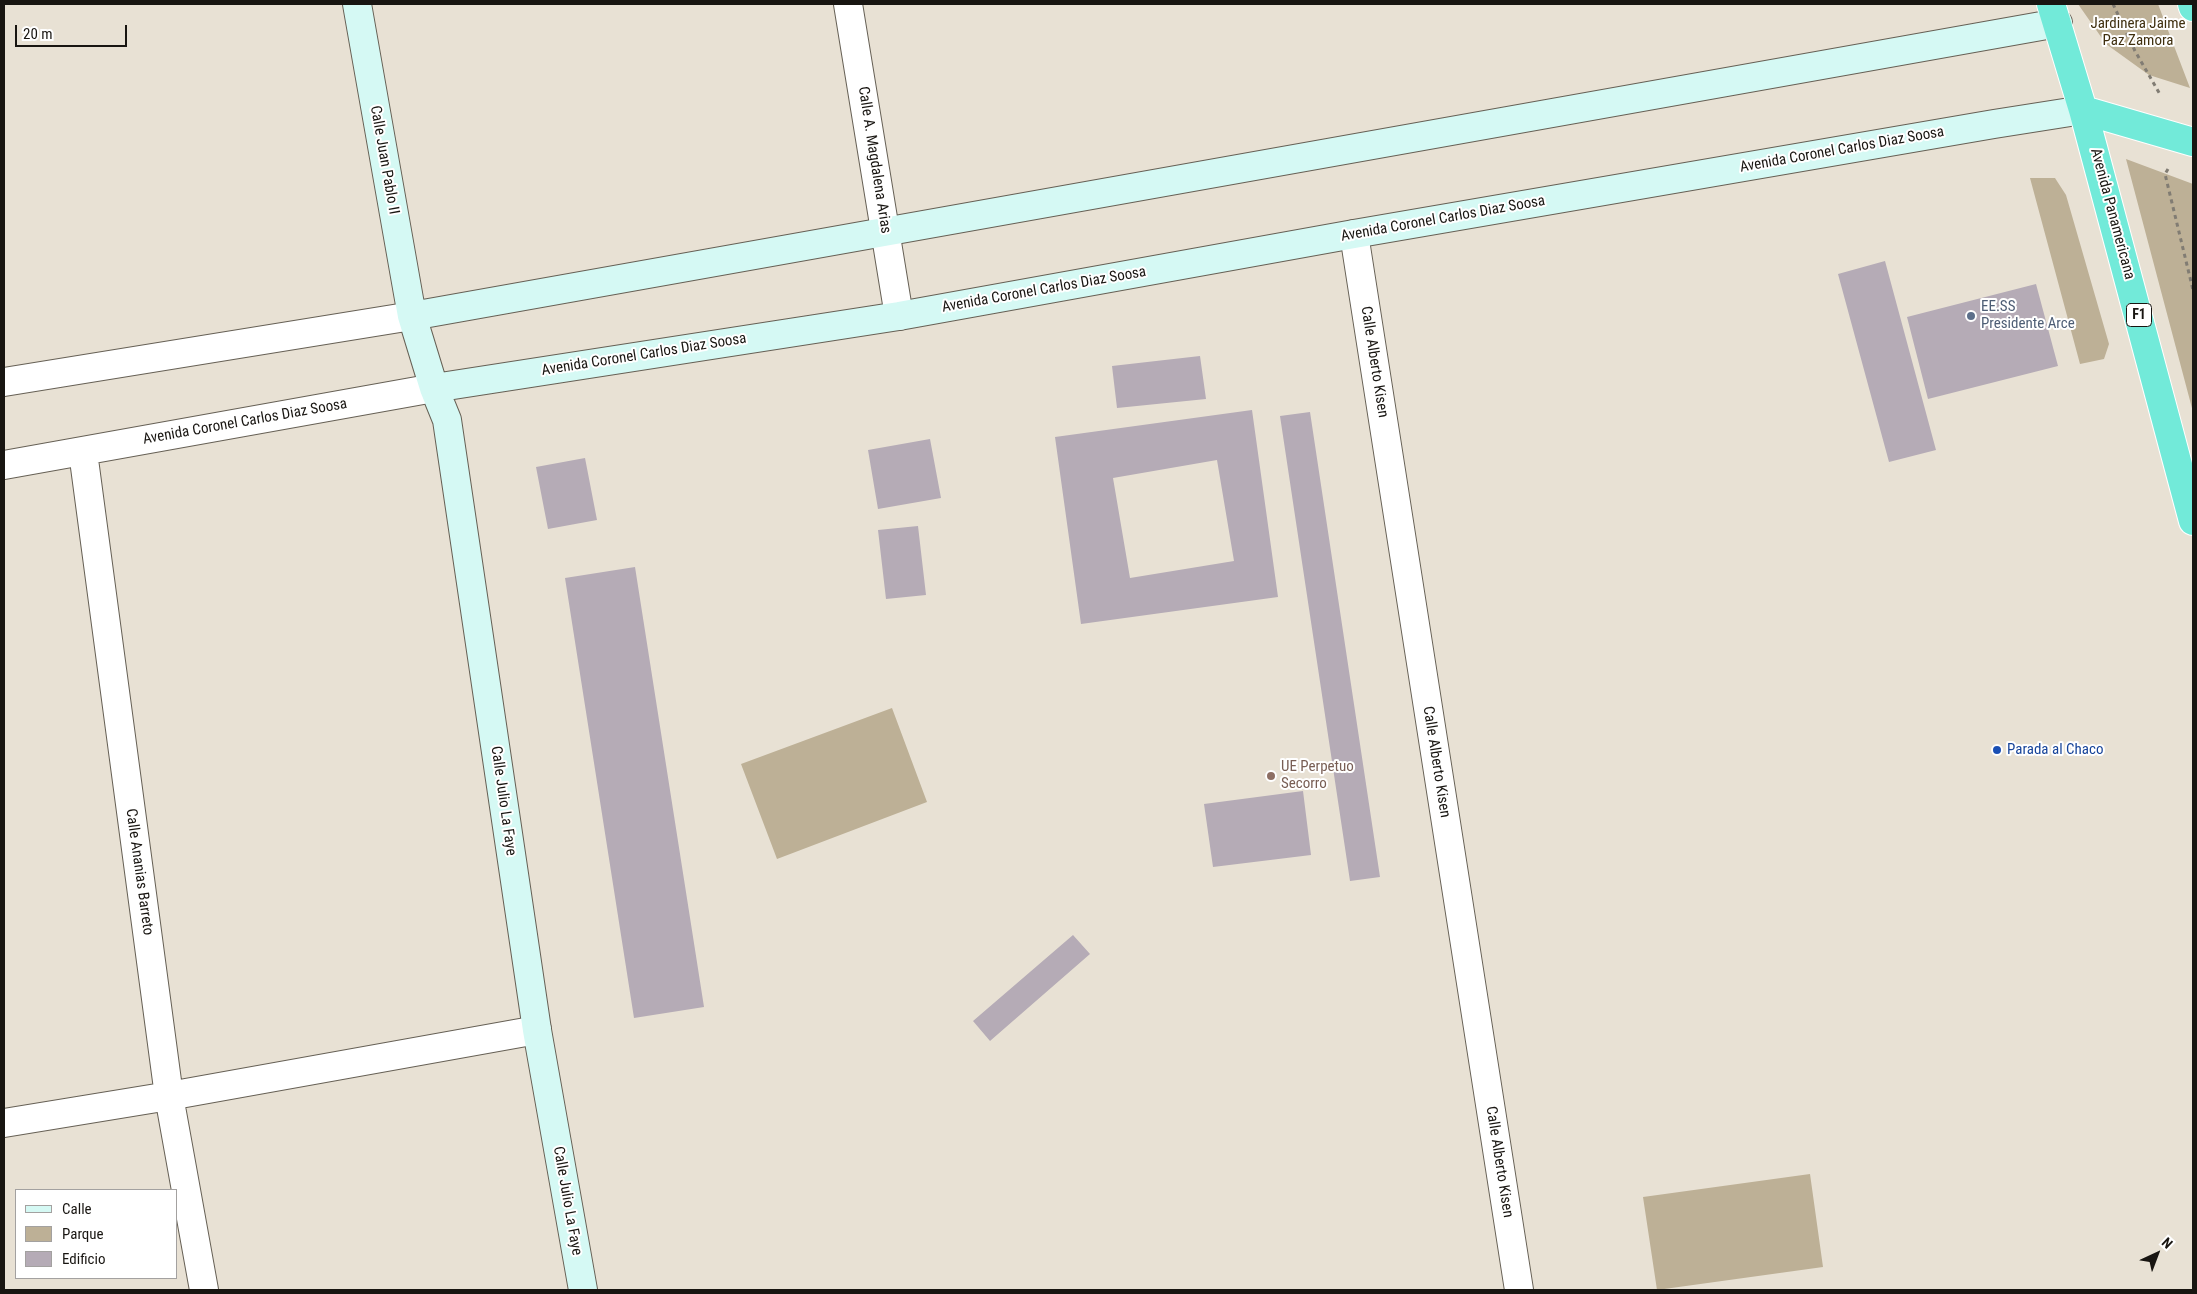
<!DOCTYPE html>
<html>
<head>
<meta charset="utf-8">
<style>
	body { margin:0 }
	#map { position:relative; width:2197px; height:1294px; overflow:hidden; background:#e8e1d4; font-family:"Roboto Condensed",sans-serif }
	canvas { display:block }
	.frame { position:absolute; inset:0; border:5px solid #181511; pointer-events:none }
	.legend { position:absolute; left:15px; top:1189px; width:162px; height:90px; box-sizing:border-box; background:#fff; border:1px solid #a3a1a0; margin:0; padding:6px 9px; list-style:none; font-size:15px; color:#181511 }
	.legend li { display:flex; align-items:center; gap:10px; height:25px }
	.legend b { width:25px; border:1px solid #a3a1a0 }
	.north { position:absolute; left:2132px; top:1229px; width:50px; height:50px; -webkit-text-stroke:4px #fff; paint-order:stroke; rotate:43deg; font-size:14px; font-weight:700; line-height:20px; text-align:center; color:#181511 }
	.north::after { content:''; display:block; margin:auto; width:18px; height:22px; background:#181511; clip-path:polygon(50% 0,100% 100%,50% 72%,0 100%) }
	.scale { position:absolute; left:15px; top:25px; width:112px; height:22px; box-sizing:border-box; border:2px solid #181511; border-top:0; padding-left:6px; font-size:15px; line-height:18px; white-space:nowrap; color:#181511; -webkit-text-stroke:4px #fff; paint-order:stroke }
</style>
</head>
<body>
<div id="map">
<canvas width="2197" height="1294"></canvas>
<div class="frame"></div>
<ul class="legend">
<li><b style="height:6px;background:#d5f9f4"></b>Calle</li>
<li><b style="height:14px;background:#bdb096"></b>Parque</li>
<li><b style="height:14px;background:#b5abb6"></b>Edificio</li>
</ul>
<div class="north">N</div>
<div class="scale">20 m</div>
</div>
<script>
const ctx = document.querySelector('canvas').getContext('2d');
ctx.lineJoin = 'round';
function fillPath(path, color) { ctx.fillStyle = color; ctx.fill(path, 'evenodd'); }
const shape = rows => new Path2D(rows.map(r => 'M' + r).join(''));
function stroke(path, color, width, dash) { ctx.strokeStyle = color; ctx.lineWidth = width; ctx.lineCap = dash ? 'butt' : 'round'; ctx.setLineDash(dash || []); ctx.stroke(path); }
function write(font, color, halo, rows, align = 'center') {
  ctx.font = font + ' "Roboto Condensed",sans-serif'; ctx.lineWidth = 4; ctx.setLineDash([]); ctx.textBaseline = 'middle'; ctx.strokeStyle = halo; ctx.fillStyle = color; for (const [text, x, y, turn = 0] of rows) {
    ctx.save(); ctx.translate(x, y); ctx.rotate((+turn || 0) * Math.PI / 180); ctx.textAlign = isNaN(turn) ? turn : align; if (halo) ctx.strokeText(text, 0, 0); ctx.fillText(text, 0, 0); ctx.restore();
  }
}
const green = shape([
	[2078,4,2158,4,2190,88,2149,75,2106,44],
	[2126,159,2193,184,2193,412],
	[2030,178,2055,178,2066,195,2109,344,2104,359,2080,364],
	[892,708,927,802,777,859,741,764],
	[1810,1174,1823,1267,1657,1290,1643,1197]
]);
const building = shape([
	[1885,261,1936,450,1889,462,1838,274],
	[2036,284,2058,366,1928,399,1907,317],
	[1200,356,1206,399,1117,408,1112,366],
	[1252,410,1278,597,1081,624,1055,437],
	[1217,460,1234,561,1130,578,1113,478],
	[1310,412,1380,877,1350,881,1280,416],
	[930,439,941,498,878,509,868,450],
	[585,458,597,520,548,529,536,467],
	[918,526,926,595,886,599,878,530],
	[635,567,704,1007,634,1018,565,578],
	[1303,791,1311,855,1213,867,1204,804],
	[1073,935,1090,954,990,1041,973,1021]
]);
const path = shape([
	[2113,4,2135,51,2161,96],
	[2168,169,2165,174,2193,290]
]);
const street = shape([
	[848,4,899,316],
	[1354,234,1519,1290],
	[4,382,412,316],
	[83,452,169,1096,204,1290],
	[4,465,434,388],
	[4,1123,169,1096,537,1030]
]);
const secondary = shape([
	[357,4,412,316,434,388,447,420,537,1030,583,1290],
	[412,316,2058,23],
	[434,388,899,316,1354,234,1994,124,2083,110]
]);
const highway = shape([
	[2051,4,2083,110,2193,521],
	[2192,4,2193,7],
	[2083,110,2193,142]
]);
const markers = [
	[1971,316,5,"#5c6f8a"],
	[1997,750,5,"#1a4fb4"],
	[1271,776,5,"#8d6e63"]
];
const shields = [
	[2139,315,25]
];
const shieldNames = [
	["F1",2139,315]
];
const parkNames = [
	["Jardinera Jaime",2138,24],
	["Paz Zamora",2138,41]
];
const streetNames = [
	["Avenida Coronel Carlos Diaz Soosa",1842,150,-10],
	["Calle Juan Pablo II",384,160,80],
	["Calle A. Magdalena Arias",874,160,81],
	["Avenida Panamericana",2112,214,75],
	["Avenida Coronel Carlos Diaz Soosa",1443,219,-10],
	["Avenida Coronel Carlos Diaz Soosa",1044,290,-10],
	["Avenida Coronel Carlos Diaz Soosa",644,355,-9],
	["Calle Alberto Kisen",1374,362,81],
	["Avenida Coronel Carlos Diaz Soosa",245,422,-10],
	["Calle Alberto Kisen",1436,762,81],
	["Calle Julio La Faye",503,801,82],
	["Calle Ananias Barreto",139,872,82],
	["Calle Alberto Kisen",1499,1162,81],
	["Calle Julio La Faye",567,1201,80]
];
const serviceNames = [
	["EE.SS",1981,307],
	["Presidente Arce",1981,324]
];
const transitNames = [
	["Parada al Chaco",2007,750]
];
const educationNames = [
	["UE Perpetuo",1281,767],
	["Secorro",1281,784]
];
fillPath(green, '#bdb096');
fillPath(building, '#b5abb6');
stroke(street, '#666055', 30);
stroke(secondary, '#666055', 30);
stroke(highway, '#fff', 30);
stroke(path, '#817c73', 3, [4, 4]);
stroke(street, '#fff', 28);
stroke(secondary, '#d5f9f4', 28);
stroke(highway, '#72ead9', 28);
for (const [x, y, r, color] of markers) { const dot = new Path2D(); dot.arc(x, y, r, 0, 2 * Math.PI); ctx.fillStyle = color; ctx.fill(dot); stroke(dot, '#fff', 2); }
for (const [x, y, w] of shields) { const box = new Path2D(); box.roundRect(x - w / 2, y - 11.5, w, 23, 4); ctx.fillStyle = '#fff'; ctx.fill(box); stroke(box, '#181511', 1); }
write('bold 14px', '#181511', null, shieldNames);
write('15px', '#3f2f0f', '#fff', parkNames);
write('15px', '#181511', '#fff', streetNames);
write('15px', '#4e5e75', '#fff', serviceNames, 'left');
write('15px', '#164399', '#fff', transitNames, 'left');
write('15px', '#785e54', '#fff', educationNames, 'left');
</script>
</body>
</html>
